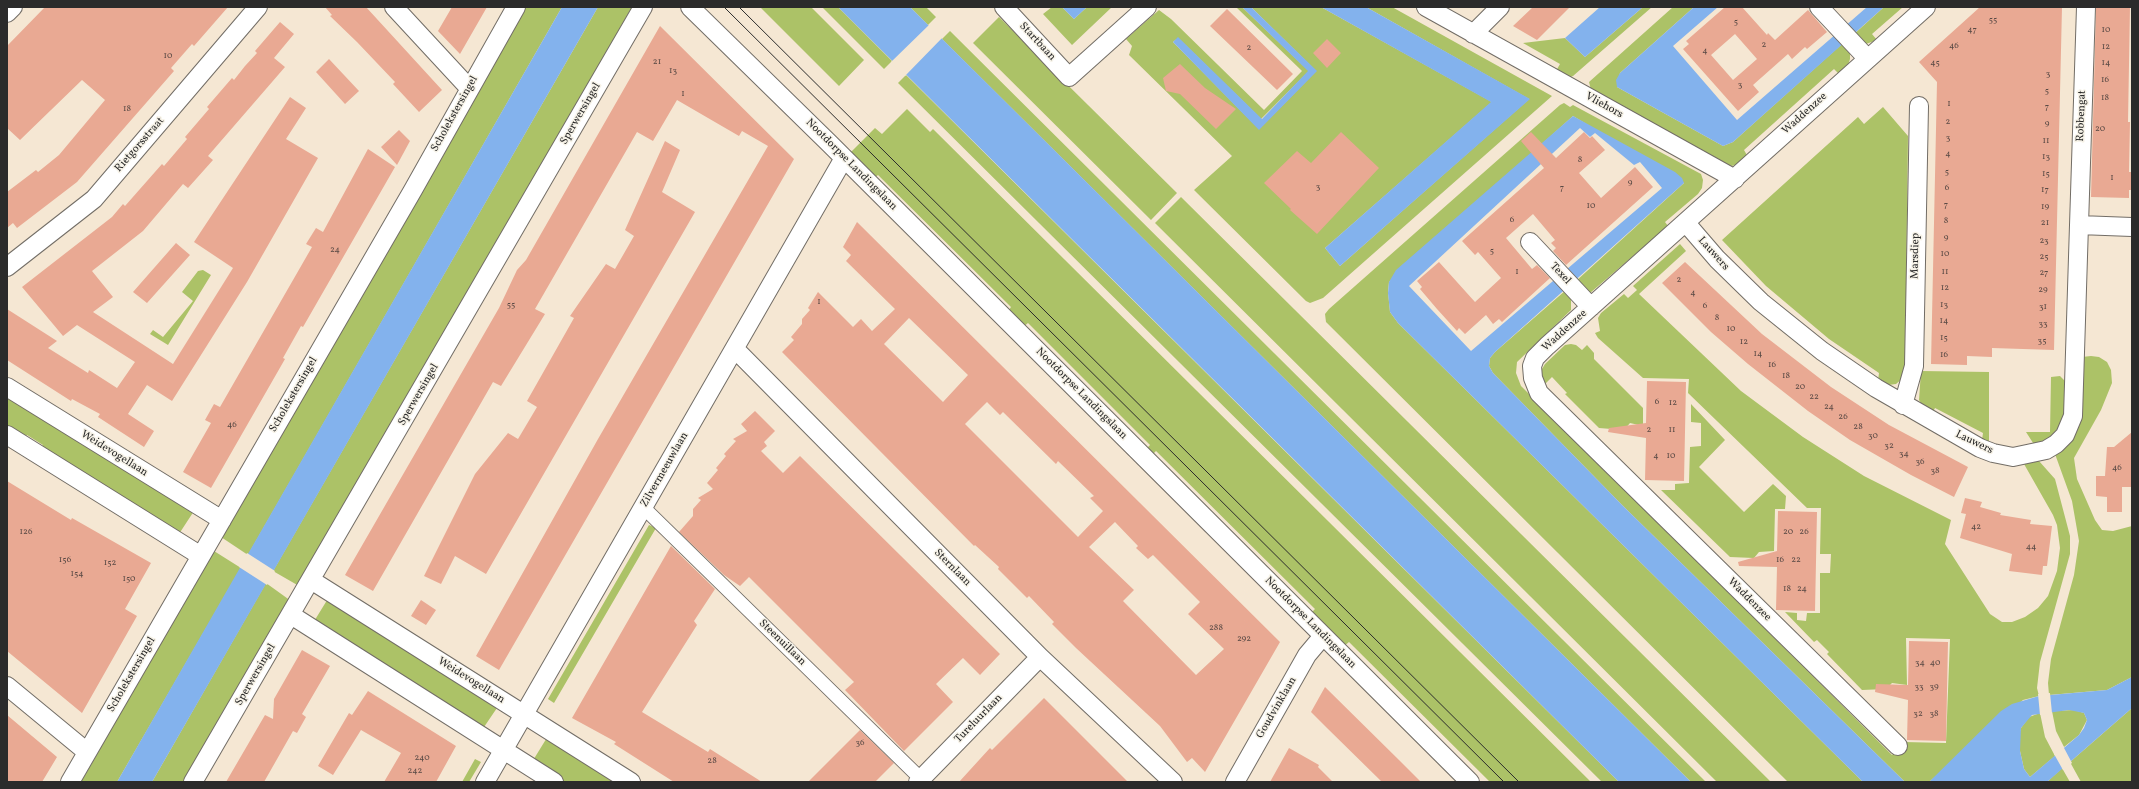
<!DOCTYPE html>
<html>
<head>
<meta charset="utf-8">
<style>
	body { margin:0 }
	#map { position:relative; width:2139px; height:789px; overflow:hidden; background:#f5e7d3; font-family:Vollkorn,serif }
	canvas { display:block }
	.frame { position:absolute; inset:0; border:8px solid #2b2b2b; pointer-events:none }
</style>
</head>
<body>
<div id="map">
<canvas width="2139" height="789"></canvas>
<div class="frame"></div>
</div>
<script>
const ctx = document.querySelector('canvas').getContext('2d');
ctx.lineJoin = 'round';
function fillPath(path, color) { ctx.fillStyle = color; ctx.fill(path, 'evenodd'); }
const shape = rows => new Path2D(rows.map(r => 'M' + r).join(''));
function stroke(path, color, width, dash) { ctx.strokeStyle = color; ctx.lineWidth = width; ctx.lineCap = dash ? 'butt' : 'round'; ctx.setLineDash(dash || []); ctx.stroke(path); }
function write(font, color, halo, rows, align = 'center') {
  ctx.font = font + ' Vollkorn,serif'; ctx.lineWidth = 3; ctx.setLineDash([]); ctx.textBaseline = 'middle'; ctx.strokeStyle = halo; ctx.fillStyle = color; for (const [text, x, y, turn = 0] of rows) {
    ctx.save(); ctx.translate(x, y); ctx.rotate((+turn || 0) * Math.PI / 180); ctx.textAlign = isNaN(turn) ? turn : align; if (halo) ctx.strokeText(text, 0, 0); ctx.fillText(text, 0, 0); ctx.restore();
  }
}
const green = shape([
	[525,7,562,7,248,555,221,537],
	[598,7,632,7,299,586,273,571],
	[760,7,811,7,864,60,839,86],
	[822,7,838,7,892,61,884,69],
	[910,7,926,7,936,17,928,25],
	[1052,7,1062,7,1074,19,1087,7,1112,7,1072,45,1043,14],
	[1236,7,1242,7,1309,71,1261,119,1178,38,1173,42,1259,129,1316,71,1251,7,1321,7,1492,102,1325,248,1340,266,1529,99,1366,7,1392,7,1552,96,1323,298,1310,303,1306,301,1194,190,1232,156,1129,55,1132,46,1126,39,1159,10,1171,19,1264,110,1302,71],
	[1643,7,1652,7,1573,76,1568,78,1556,71,1560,64,1523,43,1565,38,1585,57],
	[1673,7,1694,7,1620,73,1617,87,1723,146,1733,142,1843,43,1850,53,1850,59,1848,65,1839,74,1834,69,1744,150,1748,157,1737,164,1732,166,1725,164,1591,90,1589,82],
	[1884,7,1903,7,1872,34,1877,40,1866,44,1853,35],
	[999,17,1177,193,1151,220,973,43],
	[950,31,1274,353,1706,782,1691,782,942,39],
	[906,75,1300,466,1619,782,1602,782,898,83],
	[1564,103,1570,107,1573,105,1701,174,1703,180,1702,188,1698,194,1665,222,1668,226,1590,293,1576,281,1684,183,1573,116,1389,282,1388,292,1390,312,1398,323,1863,782,1788,782,1326,322,1325,314,1329,309,1560,105],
	[1883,107,1908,136,1905,371,1903,378,1896,384,1888,385,1878,381,1879,373,1829,339,1766,286,1722,240,1858,117,1864,124],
	[907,109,930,132,933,129,1591,782,1490,782,1349,642,1343,647,1310,614,1315,609,1156,451,1151,456,1145,450,1150,445,1028,323,1022,328,1007,313,1011,307,878,175,872,180,848,155,875,128,882,134],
	[1181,197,1634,646,1771,782,1717,782,1155,223],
	[1680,244,1686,251,1639,294,1741,391,1803,437,1864,476,1951,520,1945,544,1990,614,2002,622,2012,622,2025,617,2038,608,2048,596,2057,571,2060,548,2057,525,2053,515,2024,464,2039,461,2055,479,2070,536,2070,554,2040,662,2037,688,2039,696,2023,700,1929,782,1905,782,1622,505,1493,373,1489,366,1490,358,1495,352,1566,290,1571,297,1571,310,1517,362,1516,373,1521,386,1892,755,1904,742,1946,743,1950,639,1906,638,1907,685,1892,683,1886,689,1862,690,1827,654,1829,652,1817,640,1814,642,1785,612,1797,613,1797,620,1806,621,1807,613,1820,613,1820,573,1830,573,1831,554,1820,554,1821,508,1807,508,1688,393,1689,379,1643,378,1598,338,1595,333,1600,331,1598,318,1601,313,1624,294,1628,298,1637,290,1633,286],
	[203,270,211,275,168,345,150,334,153,330,163,337,193,301,182,292,198,271],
	[1571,344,1576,345,1582,350,1587,345,1594,353,1594,359,1643,408,1643,426,1630,423,1624,430,1599,428,1565,394,1567,393,1552,377,1545,384,1542,381,1542,369,1545,364,1565,345],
	[2091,356,2099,357,2107,362,2111,370,2112,383,2101,410,2074,458,2077,479,2095,520,2102,530,2113,531,2132,526,2132,677,2107,690,2049,695,2048,683,2051,659,2074,575,2079,541,2072,501,2055,454,2082,357],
	[1921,371,1989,372,1989,444,1982,440,1983,433,1935,408,1932,414,1924,408,1919,400],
	[2060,376,2065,381,2065,413,2061,425,2048,439,2035,446,2026,432,2050,432,2051,377],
	[7,393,194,511,177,537,40,450,43,445,27,435,24,440,7,429],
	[1691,404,1725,440,1699,467,1744,512,1773,484,1786,496,1785,509,1775,509,1774,551,1759,552,1754,558,1730,557,1661,490,1675,490,1675,484,1689,483,1690,447,1701,446,1701,423,1691,422],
	[649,525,656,528,554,703,548,699],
	[214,551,241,568,117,782,81,782],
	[266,583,291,601,187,782,152,782],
	[329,597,499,705,482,730,313,623],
	[2132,708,2132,782,2081,782,2070,762],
	[2074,710,2084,713,2087,720,2079,735,2064,747,2056,731,2052,711],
	[2040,713,2045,737,2055,756,2030,777,2024,769,2020,751,2019,735,2021,728,2029,717],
	[548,736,622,782,564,782,532,762],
	[475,759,481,762,469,782,462,782],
	[2062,768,2070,782,2047,782]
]);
const water = shape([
	[562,7,598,7,152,782,117,782],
	[838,7,910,7,1691,782,1619,782],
	[1062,7,1087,7,1074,19],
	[1242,7,1251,7,1317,71,1259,130,1173,42,1178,37,1262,119,1308,71],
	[1321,7,1366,7,1530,99,1340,266,1325,248,1491,102],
	[1600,7,1643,7,1585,57,1565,38],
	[1694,7,1718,7,1673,46,1737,120,1867,7,1884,7,1733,142,1723,146,1617,87,1616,80,1620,73],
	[1573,116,1675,172,1682,178,1684,183,1495,352,1490,358,1489,366,1493,373,1622,505,1905,782,1863,782,1398,323,1390,312,1388,293,1389,282,1396,270],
	[1580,128,1590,137,1595,133,1634,165,1640,162,1662,188,1471,351,1409,286],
	[2132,677,2132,708,2047,782,1929,782,2001,711,2012,704,2039,696,2107,690],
	[2069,710,2084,713,2087,720,2084,728,2079,735,2030,777,2024,769,2020,751,2021,728,2032,715]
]);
const pier = shape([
	[930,24,943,37,905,76,891,62],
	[247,553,275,571,267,585,239,567],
	[2050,693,2052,713,2040,715,2038,694],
	[2063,746,2072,763,2063,770,2054,754]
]);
const building = shape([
	[45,7,228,7,194,46,192,44,171,68,174,71,77,182,17,228,13,223,7,228,7,192,36,170,38,172,59,155,105,100,82,80,20,140,7,128,7,46],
	[325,7,366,7,442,90,419,112,393,84,395,82,357,42,330,16,332,15],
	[452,7,487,7,460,54,438,31],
	[1533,7,1570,7,1537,40,1513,26],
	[1725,7,1742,7,1767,35,1768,33,1775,40,1808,10,1827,32,1807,49,1805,47,1792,59,1788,54,1753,85,1759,92,1738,111,1683,49,1689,44,1686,41],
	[1735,34,1757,59,1733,80,1711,55],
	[1980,7,2062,7,2054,350,1992,348,1992,357,1967,356,1967,365,1931,364,1937,82,1919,62],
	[2096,7,2130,7,2128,122,2130,122,2129,172,2132,172,2132,190,2129,190,2129,198,2091,197],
	[1227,9,1293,74,1277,90,1210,26],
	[280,22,294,34,274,58,285,67,208,156,213,160,188,188,183,184,143,231,92,271,113,297,93,312,173,364,233,268,194,242,290,97,306,108,286,139,318,158,247,282,172,401,147,385,128,414,154,431,144,447,98,417,100,414,72,399,71,401,7,360,7,309,57,341,48,348,88,373,89,370,117,388,135,362,77,325,63,336,22,287,112,217,123,204,125,206,162,164,164,166,187,139,185,137,209,109,207,107,232,78,234,80,245,66,257,53,255,51],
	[660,26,794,159,499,670,476,656,598,439,768,146,742,131,739,136,677,100,653,141,637,132,535,309,545,314,501,386,493,382,489,389,373,591,345,575,499,308,517,270,526,260],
	[1327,39,1341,53,1327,68,1313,53],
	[329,59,359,91,345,104,316,72],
	[1180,64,1205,88,1236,109,1216,129,1180,94,1166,91,1163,78],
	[399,130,410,141,397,165,381,147],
	[1341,132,1379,168,1317,234,1290,210,1291,209,1264,183,1297,151,1311,163],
	[1531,132,1556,158,1584,132,1590,138,1592,136,1605,150,1579,173,1601,198,1635,167,1653,187,1566,265,1553,251,1556,248,1551,243,1555,240,1533,214,1506,238,1532,269,1537,265,1550,278,1502,322,1499,319,1493,324,1486,315,1465,334,1459,328,1457,331,1437,309,1420,289,1422,287,1417,281,1439,262,1475,302,1501,278,1478,252,1475,255,1462,241,1544,168,1521,141],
	[665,141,680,150,662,192,695,212,486,574,455,556,441,584,424,576,475,474,508,433,518,439,537,407,527,401,574,318,570,316,606,264,615,269,634,236,625,230],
	[368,149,395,167,303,327,301,326,283,358,285,359,211,488,183,472,211,423,205,420,214,404,220,407,312,247,306,244,316,228,323,232],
	[857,222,1280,642,1205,772,1192,758,1187,762,1160,726,1076,648,1052,624,1054,622,1029,596,1027,598,998,569,999,567,975,545,974,546,782,352,794,340,791,337,802,324,802,319,810,310,808,308,818,292,853,327,861,319,872,331,895,309,846,261,851,255,843,247],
	[909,318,968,375,943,402,884,344],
	[987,402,1000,415,1003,412,1056,464,1058,461,1094,496,1090,498,1103,511,1078,537,965,424],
	[1115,522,1138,546,1136,548,1148,559,1153,555,1200,602,1188,614,1224,649,1196,675,1123,601,1134,590,1089,547],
	[176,243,190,255,147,303,133,292],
	[1685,262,1762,334,1831,387,1889,425,1968,467,1954,497,1911,475,1850,440,1808,411,1748,364,1711,332,1662,283],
	[1647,381,1686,382,1684,481,1645,480,1646,438,1608,432,1609,428,1646,423],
	[755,411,775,431,764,442,767,446,761,451,783,473,800,456,1000,654,980,675,963,658,936,684,953,702,904,751,845,690,854,682,749,577,740,586,724,575,679,532,693,516,693,509,701,500,698,498,713,489,707,483,718,470,716,468,726,456,724,454,736,441,733,439,747,431,741,424],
	[2132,432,2132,487,2122,487,2122,512,2107,512,2107,497,2096,496,2096,476,2105,476,2107,447,2114,447],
	[7,481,71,520,72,518,151,563,125,609,137,616,82,713,7,651],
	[1965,498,1982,502,1980,507,2001,513,2000,515,2031,520,2030,524,2052,526,2047,566,2043,566,2042,575,2009,571,2012,554,1960,538,1966,514,1961,513],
	[1778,511,1817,512,1815,611,1776,610,1777,567,1739,566,1738,562,1777,551],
	[671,546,715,589,694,621,697,625,642,712,708,752,710,749,762,782,674,782,614,744,616,742,572,718],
	[421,600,436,610,426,625,411,616],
	[1909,641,1948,642,1946,741,1907,740,1908,700,1875,692,1876,684,1908,685],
	[302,650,330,666,302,714,306,717,297,733,293,731,264,782,226,782,265,715,273,719,274,699],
	[1325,687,1399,760,1421,782,1382,782,1327,728,1311,712],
	[368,691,456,746,436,782,384,782,401,753,361,730,333,775,318,766,349,713,352,715],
	[1044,698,1128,782,959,782,990,748,992,750],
	[7,715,57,757,42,782,7,782],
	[860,730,894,763,875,782,808,782],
	[1289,748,1319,765,1318,767,1333,782,1270,782]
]);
const pedestrian = shape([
	[643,507,921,779]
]);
const minor = shape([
	[394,7,469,88],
	[690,7,830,144,1470,782],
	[1004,7,1069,77,1147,7],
	[1426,7,1735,179],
	[1819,7,1867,58],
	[7,13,13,7],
	[1473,34,1500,7],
	[1686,223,1717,259,1761,302,1822,351,1876,388,1980,448,1993,453,2013,457,2046,450,2056,444,2065,435,2073,416,2079,225,2132,227],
	[2079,225,2086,7],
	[1530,242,1591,307],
	[7,267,94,199,258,7],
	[735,349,1040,657,1173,782],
	[7,387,222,520],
	[1903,405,1914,366,1919,106],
	[7,435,201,556],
	[311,580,631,782],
	[291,615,554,782],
	[7,686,87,752],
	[1898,746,1539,393,1533,378,1532,366,1535,358,1547,346,1926,7],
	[70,782,413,190,516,7],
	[193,782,643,7],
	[485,782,844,158],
	[918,782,1040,657],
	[1235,782,1307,655,1323,636]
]);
const tram = shape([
	[724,7,1504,782],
	[739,7,1519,782]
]);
const numberNames = [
	["55",1993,20],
	["5",1736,22],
	["47",1972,30],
	["10",2106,30],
	["2",1764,45],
	["46",1954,46],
	["12",2106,47],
	["2",1249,48],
	["4",1705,51],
	["10",168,56],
	["21",657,62],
	["45",1935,63],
	["14",2106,63],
	["13",673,71],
	["3",2048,74],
	["16",2105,80],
	["3",1740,85],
	["5",2047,91],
	["1",683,94],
	["18",2105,98],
	["1",1949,104],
	["7",2047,107],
	["18",127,109],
	["2",1948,122],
	["9",2047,124],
	["20",2100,129],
	["3",1948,138],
	["11",2046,141],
	["4",1948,154],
	["13",2046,157],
	["8",1580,160],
	["5",1947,172],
	["15",2046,174],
	["1",2112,178],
	["9",1630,183],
	["3",1318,187],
	["7",1562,188],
	["6",1947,188],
	["17",2045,190],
	["7",1946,205],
	["10",1591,206],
	["19",2045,207],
	["6",1512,220],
	["8",1946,221],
	["21",2045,223],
	["9",1946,238],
	["23",2044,241],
	["24",335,250],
	["5",1492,251],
	["10",1945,254],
	["25",2044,257],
	["1",1517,272],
	["11",1945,272],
	["27",2044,273],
	["2",1679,280],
	["12",1945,288],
	["29",2043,290],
	["4",1693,293],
	["1",819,302],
	["55",511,305],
	["13",1944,305],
	["6",1705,306],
	["31",2043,307],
	["8",1717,318],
	["14",1944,321],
	["33",2043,324],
	["10",1731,329],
	["15",1944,338],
	["35",2042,341],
	["12",1744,342],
	["14",1758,354],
	["16",1944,355],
	["16",1772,365],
	["18",1786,376],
	["20",1800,387],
	["22",1814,397],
	["6",1657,402],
	["12",1673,403],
	["24",1829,407],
	["26",1843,417],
	["46",232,425],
	["28",1858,427],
	["2",1649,430],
	["11",1672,430],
	["30",1873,436],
	["32",1889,446],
	["34",1904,454],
	["4",1656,456],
	["10",1671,456],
	["36",1920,462],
	["46",2117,468],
	["38",1935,471],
	["42",1976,527],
	["126",26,532],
	["20",1788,532],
	["26",1804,532],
	["44",2031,547],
	["156",65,560],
	["16",1780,560],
	["22",1796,560],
	["152",110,563],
	["154",77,574],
	["150",129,579],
	["18",1787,589],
	["24",1802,589],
	["288",1216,628],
	["292",1244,639],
	["34",1920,663],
	["40",1935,663],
	["33",1919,687],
	["39",1934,687],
	["32",1918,714],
	["38",1934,714],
	["36",860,743],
	["240",422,758],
	["28",712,761],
	["242",415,771]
];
const streetNames = [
	["Startbaan",1037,42,47],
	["Vliehors",1604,106,29],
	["Scholekstersingel",455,114,-61],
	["Sperwersingel",581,114,-60],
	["Waddenzee",1805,114,-42],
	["Robbengat",2082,116,-88],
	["Rietgorsstraat",140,145,-49],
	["Nootdorpse Landingslaan",851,165,45],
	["Lauwers",1713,254,48],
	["Marsdiep",1916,256,-89],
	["Texel",1560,274,47],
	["Waddenzee",1565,331,-42],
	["Nootdorpse Landingslaan",1081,394,45],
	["Scholekstersingel",294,395,-60],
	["Sperwersingel",419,395,-60],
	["Lauwers",1974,443,26],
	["Weidevogellaan",114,454,32],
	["Zilvermeeuwlaan",665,470,-60],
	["Sternlaan",952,568,45],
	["Waddenzee",1749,600,45],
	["Nootdorpse Landingslaan",1310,623,45],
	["Steenuillaan",782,643,44],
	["Scholekstersingel",132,675,-60],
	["Sperwersingel",256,675,-60],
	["Weidevogellaan",471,681,32],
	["Goudvinklaan",1277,708,-60],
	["Tureluurlaan",979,719,-46]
];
fillPath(green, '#acc267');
fillPath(water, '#83b2ed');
fillPath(pier, '#f5e7d3');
fillPath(building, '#e9a993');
stroke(pedestrian, '#726d66', 15);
stroke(minor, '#726d66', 20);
stroke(pedestrian, '#fff', 13);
stroke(minor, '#fff', 18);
stroke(tram, '#2b2b2b', 1);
write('9px', '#5a4a45', null, numberNames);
write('11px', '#2b2b2b', '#f7f3e8', streetNames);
</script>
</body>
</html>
